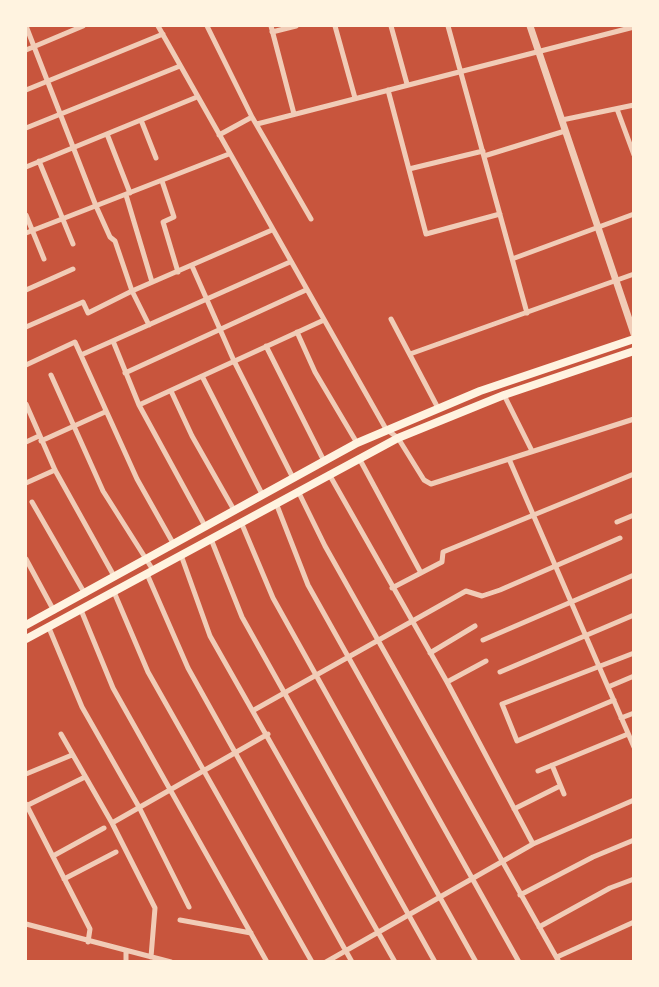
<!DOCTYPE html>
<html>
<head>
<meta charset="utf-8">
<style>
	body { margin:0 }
	#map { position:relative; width:659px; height:987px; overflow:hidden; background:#c8553d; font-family:"Nunito Sans",sans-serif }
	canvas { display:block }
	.frame { position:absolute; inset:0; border:27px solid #fff3e0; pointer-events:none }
</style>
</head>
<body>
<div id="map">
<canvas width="659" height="987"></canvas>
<div class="frame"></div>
</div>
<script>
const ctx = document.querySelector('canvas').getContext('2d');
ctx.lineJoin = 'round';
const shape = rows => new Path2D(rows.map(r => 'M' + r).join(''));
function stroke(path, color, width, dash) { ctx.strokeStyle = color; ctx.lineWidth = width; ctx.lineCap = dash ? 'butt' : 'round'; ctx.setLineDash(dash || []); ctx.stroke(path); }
const minor = shape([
	[26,26,96,206,110,237,115,241,132,291,149,325],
	[158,26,386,429,398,438,424,480,431,484,634,419],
	[207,26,252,117,311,219],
	[271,26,294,114],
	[335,26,355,98],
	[391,26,407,84],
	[448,26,527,313],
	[272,32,296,26],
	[26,50,83,26],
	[26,90,163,34],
	[388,90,426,234,500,214],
	[617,109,634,155],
	[141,120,156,158],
	[562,120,634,105],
	[257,124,634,27],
	[26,128,180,66],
	[107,134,130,193],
	[219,135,252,117],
	[484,156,565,131],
	[39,161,73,244],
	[26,167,197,97],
	[409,169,483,151],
	[162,181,174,217,163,222,178,272],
	[126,195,152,282],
	[26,215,44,259],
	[26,233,229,154],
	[512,259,634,214],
	[192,266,234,361,293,478],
	[26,290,73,269],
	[391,319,438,408],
	[26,327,83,302,88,313,132,291,272,230],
	[297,332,315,372,357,443],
	[113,341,139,405,205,526],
	[266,346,324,461],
	[410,354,634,274],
	[81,355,290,262],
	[26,365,75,342,137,479,173,543],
	[125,373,306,290],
	[51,375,103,491,153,570],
	[202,376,262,494],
	[171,391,192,436,234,510],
	[504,395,532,451],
	[26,404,55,470,114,576],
	[139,405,324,320],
	[41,441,105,412],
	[26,442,39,436],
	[359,458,421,573],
	[509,459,634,747],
	[329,474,447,682,533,844],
	[26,483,55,470],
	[298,491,325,546,559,962],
	[32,502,85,594],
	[276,503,308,585,519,962],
	[241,522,273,598,476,962],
	[617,522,634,515],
	[211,539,242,617,435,962],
	[181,555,210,636,395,962],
	[26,559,54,611],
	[147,574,188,668,352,962],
	[392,588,442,562,443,552,634,474],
	[114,592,148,672,312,962],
	[81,610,113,688,267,962],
	[49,628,82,707,139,807,189,907],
	[483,640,634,575],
	[430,653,475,626],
	[500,672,634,615],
	[447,682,486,661],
	[608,687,634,676],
	[614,700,517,741,502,704,634,653],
	[254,710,466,591,482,596,500,590,620,538],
	[621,718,634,713],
	[61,734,112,823,155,908,151,957],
	[552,765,564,794],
	[538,771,628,734],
	[26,774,72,755],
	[26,804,90,929,88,942],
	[26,806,85,777],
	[514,809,560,786],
	[112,823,268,734],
	[53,856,104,828],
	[64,879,116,852],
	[520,895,593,857,634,840],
	[180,920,251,933],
	[26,924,171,962],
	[539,927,610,888,634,879],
	[557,957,634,922],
	[126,962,126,951],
	[326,962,533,844,634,800]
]);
const tertiary = shape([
	[530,26,634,334]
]);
const secondary = shape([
	[26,625,357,443,480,391,634,339],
	[26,639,398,438,504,395,634,351]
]);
stroke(minor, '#f1ccb7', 5);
stroke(tertiary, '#f1ccb7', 7);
stroke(secondary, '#fff3e0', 8);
</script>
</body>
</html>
